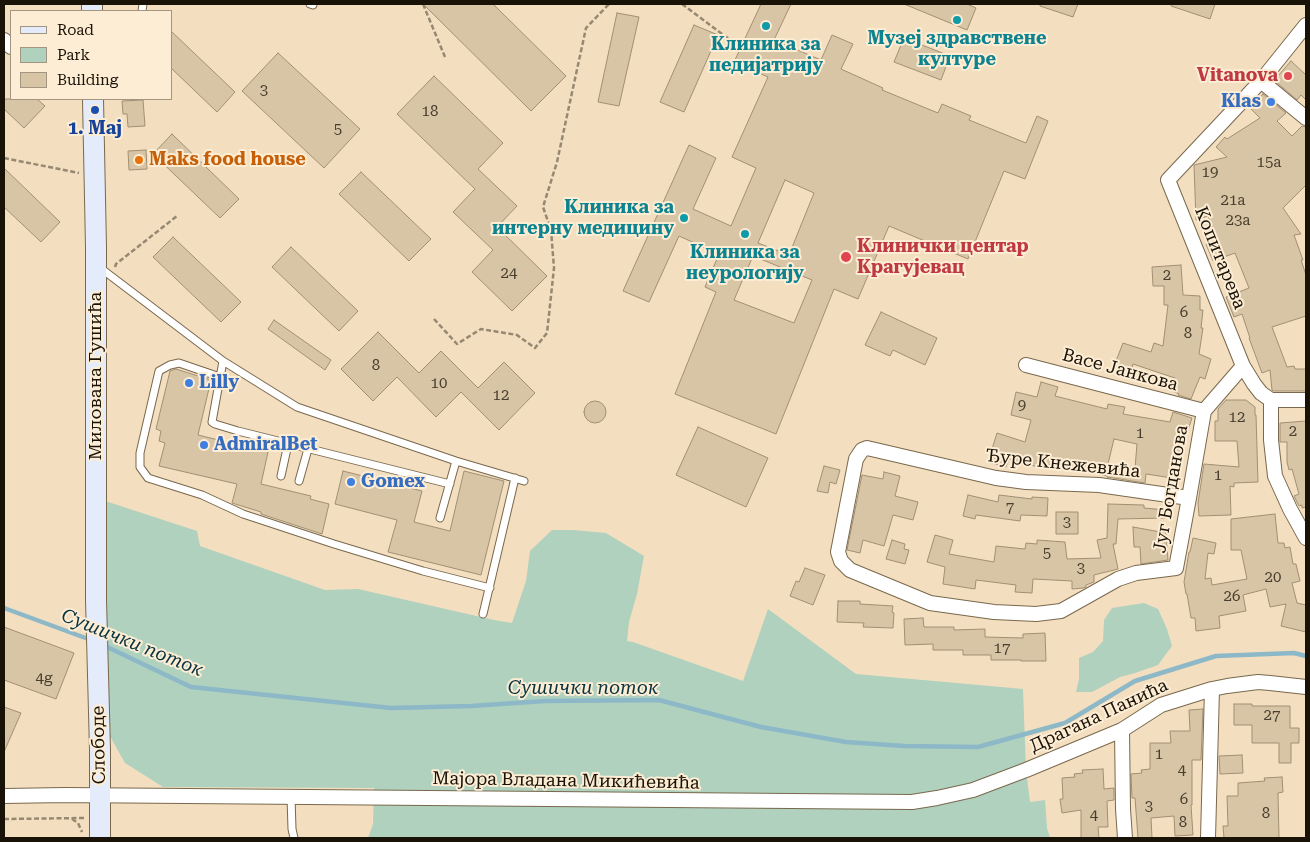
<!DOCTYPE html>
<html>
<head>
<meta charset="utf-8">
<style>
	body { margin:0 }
	#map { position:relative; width:1310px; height:842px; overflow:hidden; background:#f3dfc0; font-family:"Roboto Serif",serif }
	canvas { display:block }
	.frame { position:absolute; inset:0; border:5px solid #191207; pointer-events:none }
	.legend { position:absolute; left:10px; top:10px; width:162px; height:90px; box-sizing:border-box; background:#fdedd4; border:1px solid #a29582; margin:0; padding:6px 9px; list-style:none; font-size:15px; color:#191207 }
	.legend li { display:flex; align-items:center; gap:10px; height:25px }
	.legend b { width:25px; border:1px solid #a29582 }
</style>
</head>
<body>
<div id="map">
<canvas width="1310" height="842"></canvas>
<div class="frame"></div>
<ul class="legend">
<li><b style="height:6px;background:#e4ecfc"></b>Road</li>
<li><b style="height:14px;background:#afd1be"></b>Park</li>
<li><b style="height:14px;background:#d8c5a6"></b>Building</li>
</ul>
</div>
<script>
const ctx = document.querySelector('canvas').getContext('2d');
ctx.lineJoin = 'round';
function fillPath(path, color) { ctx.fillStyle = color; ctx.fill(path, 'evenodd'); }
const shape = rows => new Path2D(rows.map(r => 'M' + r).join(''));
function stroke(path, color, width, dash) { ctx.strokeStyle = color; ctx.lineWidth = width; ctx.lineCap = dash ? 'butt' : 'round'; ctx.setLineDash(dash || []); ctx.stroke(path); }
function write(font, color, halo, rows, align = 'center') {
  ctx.font = font + ' "Roboto Serif",serif'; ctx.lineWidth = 4; ctx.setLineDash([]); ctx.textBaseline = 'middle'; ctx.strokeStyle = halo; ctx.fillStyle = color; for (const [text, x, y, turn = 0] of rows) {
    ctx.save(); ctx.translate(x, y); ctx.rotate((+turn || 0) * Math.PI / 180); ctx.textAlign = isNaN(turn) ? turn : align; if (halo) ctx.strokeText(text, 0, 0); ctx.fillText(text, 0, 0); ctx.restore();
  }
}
const green = shape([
	[96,498,197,531,200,546,325,590,358,589,494,620,512,623,526,581,530,551,552,530,573,530,606,533,644,556,637,594,629,622,627,641,633,642,743,681,768,609,856,674,1023,689,1026,770,1030,802,1045,800,1047,828,1050,838,368,838,373,824,374,788,163,787,125,763,107,731],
	[1144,603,1158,609,1167,629,1172,646,1158,665,1135,673,1120,677,1092,692,1076,692,1079,679,1079,658,1093,652,1103,641,1104,620,1112,608]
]);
const stream = shape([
	[4,608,91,640],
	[103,645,191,687,391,708,471,706,545,701,659,700,761,727,846,742,904,746,978,747,1065,723,1135,681,1216,656,1294,653,1306,656]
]);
const building = shape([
	[423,4,493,4,566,76,531,111,423,4],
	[761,4,791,4,774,40,821,60,832,35,853,44,841,69,883,88,882,90,938,113,942,104,971,116,969,120,1026,143,1037,116,1048,121,1025,179,1004,171,968,259,889,226,858,299,834,289,776,434,675,394,716,292,705,287,719,254,679,236,649,302,623,291,689,145,716,158,693,209,731,226,756,168,732,157,768,77,734,62,761,4],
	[785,180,814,193,789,255,758,243,785,180],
	[753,256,812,280,794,323,734,300,753,256],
	[904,4,967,4,976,8,967,30,904,4],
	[1040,4,1078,4,1073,17,1040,6,1040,4],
	[1172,4,1215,4,1210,19,1171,6,1172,4],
	[617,13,639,17,619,106,598,102,617,13],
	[694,25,718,35,684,112,660,102,694,25],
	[171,31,235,92,217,112,171,68,171,31],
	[904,38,950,56,941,80,894,62,904,38],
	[278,53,360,129,324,168,242,91,278,53],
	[1291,61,1306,75,1306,100,1301,95,1297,100,1275,81,1279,77,1278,76,1291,61],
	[434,76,503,143,478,169,517,206,497,227,547,276,512,311,472,272,493,250,453,212,475,189,397,114,434,76],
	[1263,94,1286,113,1277,121,1292,136,1302,126,1306,127,1306,185,1283,208,1301,234,1294,235,1303,260,1301,260,1306,275,1306,316,1272,327,1287,367,1294,366,1295,369,1306,369,1306,391,1274,391,1272,390,1270,370,1262,373,1249,338,1250,338,1242,314,1234,317,1226,297,1249,288,1235,253,1213,261,1206,244,1217,239,1208,216,1196,220,1194,165,1227,157,1216,147,1225,137,1227,139,1260,118,1250,108,1263,94],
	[4,99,37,99,45,106,24,128,4,109,4,99],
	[143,100,145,126,128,127,127,114,123,114,122,101,143,100],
	[172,134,239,199,220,218,153,154,172,134],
	[146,150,147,169,129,170,128,151,146,150],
	[4,168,60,222,41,242,4,207,4,168],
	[361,172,431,239,409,261,339,194,361,172],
	[173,237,241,302,221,322,153,257,173,237],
	[291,247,358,311,339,331,272,267,291,247],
	[1181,265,1183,295,1200,296,1200,310,1203,310,1201,328,1203,328,1199,354,1211,359,1205,379,1200,377,1191,399,1178,395,1179,394,1170,390,1175,378,1133,364,1131,372,1114,366,1123,343,1151,352,1154,343,1163,346,1168,305,1164,305,1164,286,1153,286,1152,267,1181,265],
	[881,312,937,338,925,365,893,350,890,356,865,345,881,312],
	[274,320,331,360,325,370,268,329,274,320],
	[378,332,419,373,441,351,478,388,504,362,535,393,499,430,461,392,436,417,397,377,373,401,341,369,378,332],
	[176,369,211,380,198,435,268,452,261,484,311,496,310,499,329,504,322,534,261,514,261,512,232,503,237,484,159,466,165,443,159,441,161,431,156,429,170,371,176,369],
	[1041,382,1058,387,1055,396,1107,409,1108,404,1125,407,1123,414,1170,422,1173,412,1192,418,1187,433,1186,434,1182,434,1182,447,1172,478,1146,474,1145,483,1107,477,1107,476,1068,465,1067,470,1040,462,1038,467,1009,459,1006,467,988,462,997,433,1025,442,1031,420,1011,415,1016,392,1037,397,1041,382],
	[1114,439,1137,444,1135,468,1108,464,1114,439],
	[1226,400,1246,400,1255,407,1255,415,1256,415,1258,482,1234,483,1234,487,1230,486,1231,515,1199,516,1198,503,1204,464,1239,467,1237,441,1215,441,1215,421,1218,421,1218,409,1226,400],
	'584 412a11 11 0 1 1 22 0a11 11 0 1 1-22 0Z',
	[1306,421,1306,507,1302,508,1302,505,1299,506,1294,496,1299,494,1292,469,1289,470,1287,462,1287,442,1280,442,1280,423,1306,421],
	[698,427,768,458,746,507,676,475,698,427],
	[824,466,840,470,836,484,830,482,828,493,817,491,824,466],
	[343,471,422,491,414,522,450,531,464,471,504,481,481,575,388,552,397,520,335,504,343,471],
	[884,472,900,476,895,496,918,502,913,520,893,515,884,546,863,540,860,553,847,550,862,475,883,479,884,472],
	[968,495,998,502,999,495,1032,499,1032,497,1048,498,1047,516,1021,515,1020,521,976,515,975,519,963,516,968,495],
	[1108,504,1144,505,1144,508,1166,510,1166,518,1118,519,1116,544,1113,544,1118,569,1094,575,1094,582,1086,585,1086,587,1083,588,1072,589,1072,581,1033,579,1032,593,1015,592,1016,585,976,580,975,589,943,584,945,567,927,562,935,535,953,540,949,554,994,562,996,546,1025,549,1026,543,1037,544,1037,540,1065,542,1067,559,1101,558,1097,540,1107,538,1108,504],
	[1056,512,1078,512,1078,534,1056,534,1056,512],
	[1275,514,1278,543,1284,543,1285,548,1290,547,1293,564,1296,564,1300,581,1292,583,1297,603,1306,605,1306,632,1281,626,1286,604,1270,607,1266,589,1243,595,1246,611,1219,616,1220,628,1196,631,1195,618,1191,618,1187,594,1186,594,1184,582,1189,552,1190,552,1193,538,1216,543,1214,554,1208,553,1205,579,1211,578,1212,585,1247,579,1241,550,1231,550,1231,519,1275,514],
	[1133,527,1166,533,1168,560,1141,564,1140,547,1134,547,1133,527],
	[892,540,905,544,904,549,909,550,905,564,886,559,892,540],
	[805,568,825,575,813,605,790,596,796,581,799,582,805,568],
	[838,601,860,601,860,604,893,606,892,612,894,613,893,628,863,627,864,623,837,622,838,601],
	[923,618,924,627,954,627,954,630,985,629,985,637,1023,638,1023,634,1045,633,1046,661,1021,661,1021,660,991,660,991,655,963,655,963,650,933,650,933,644,905,645,904,619,923,618],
	[4,627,74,653,56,699,4,680,4,627],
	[1234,704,1252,704,1252,706,1290,706,1290,728,1299,728,1299,743,1291,743,1291,763,1279,763,1279,743,1252,743,1252,725,1234,725,1234,704],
	[4,707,21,713,4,752,4,707],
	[1203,709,1201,760,1192,760,1192,805,1191,805,1193,835,1175,836,1174,816,1151,818,1152,838,1138,838,1135,798,1132,798,1131,774,1142,773,1141,770,1150,769,1150,743,1171,743,1170,731,1190,731,1189,710,1203,709],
	[1242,755,1243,773,1220,774,1219,756,1242,755],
	[1103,769,1104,789,1114,788,1114,800,1107,801,1108,827,1098,827,1099,838,1081,838,1081,810,1062,813,1060,799,1063,799,1062,778,1075,777,1074,774,1083,773,1082,770,1103,769],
	[1282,777,1283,792,1278,793,1279,838,1224,838,1223,826,1228,826,1227,796,1238,796,1238,783,1265,781,1264,778,1282,777]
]);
const path = shape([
	[423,4,445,57],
	[682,4,741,48],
	[4,158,79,173],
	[115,267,116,264,177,216],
	[434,319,457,344,481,329,517,335,535,348,547,333,554,268,551,230,543,207,557,162,586,28,609,4],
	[4,819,84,818],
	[72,819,78,823,82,832]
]);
const lane = shape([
	[310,4,313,5],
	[142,11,143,4],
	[99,267,223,361,297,407,456,461,524,481],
	[223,361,212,422,215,424,238,431,450,484],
	[220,377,179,363,170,365,159,371,140,453,140,467,148,478,202,495,243,514,334,544,423,571,490,588],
	[281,476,288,444],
	[299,481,308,449],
	[440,518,456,461],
	[483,614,515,478],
	[291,797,292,829,294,838]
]);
const street = shape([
	[4,40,11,47],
	[1261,81,1306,118],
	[1026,365,1204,411],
	[1271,400,1261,393,1254,384,1243,366,1168,180,1261,81,1306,25],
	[1271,400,1271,440,1275,476,1290,509,1306,538],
	[1271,400,1306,400],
	[1189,498,1099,485,1026,482,996,478,867,448,862,450,856,459,838,552,841,561,850,570,930,603,994,612,1036,614,1061,611,1118,579,1136,573,1176,568,1189,498,1204,411,1243,366],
	[1122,730,1123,809,1125,838],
	[4,796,65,795,912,802,937,798,973,790,1026,770,1122,730,1161,705,1212,689,1227,686,1258,682,1270,683,1306,687],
	[1208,838,1212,689]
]);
const secondary = shape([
	[92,4,92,11],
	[93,99,96,248,96,600,100,750,100,838]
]);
const markers = [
	[957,20,5,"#0f9aa8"],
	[766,26,5,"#0f9aa8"],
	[1288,76,5,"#e0444e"],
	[1271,102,5,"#3f7fe0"],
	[95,110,5,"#1a4fb4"],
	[139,160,5,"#e8710a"],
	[684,218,5,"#0f9aa8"],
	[745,234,5,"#0f9aa8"],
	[846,257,6,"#e0444e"],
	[189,383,5,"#3f7fe0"],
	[204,445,5,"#3f7fe0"],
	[351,482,5,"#3f7fe0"]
];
const numberNames = [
	["3",264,91],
	["18",430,112],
	["5",338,130],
	["15a",1269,163],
	["19",1210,173],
	["21a",1233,201],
	["23a",1238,221],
	["24",509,274],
	["2",1167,276],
	["6",1184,313],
	["8",1188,334],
	["8",376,366],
	["10",439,384],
	["12",501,396],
	["9",1022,406],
	["12",1237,418],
	["2",1293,432],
	["1",1140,434],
	["1",1218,476],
	["7",1010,508],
	["3",1067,523],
	["5",1047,554],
	["3",1081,569],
	["20",1273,578],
	["26",1232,597],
	["17",1002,649],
	["4g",44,679],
	["27",1272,716],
	["1",1159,755],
	["4",1182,771],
	["6",1184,800],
	["3",1149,807],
	["8",1266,814],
	["4",1094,816],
	["8",1183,823]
];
const cultureNames = [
	["Музеј здравствене",957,39],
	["културе",957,60],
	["Клиника за",766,45],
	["педијатрију",766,66],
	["Клиника за",674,208,"right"],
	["интерну медицину",674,229,"right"],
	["Клиника за",745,253],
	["неурологију",745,274]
];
const healthNames = [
	["Vitanova",1278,76],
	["Клинички центар",857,247,"left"],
	["Крагујевац",857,268,"left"]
];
const shopNames = [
	["Klas",1261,102,"right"],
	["Lilly",199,383],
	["AdmiralBet",214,445],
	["Gomex",361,482]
];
const transitNames = [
	["1. Мај",95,129]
];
const foodNames = [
	["Maks food house",149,160]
];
const streetNames = [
	["Копитарева",1220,258,68],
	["Васе Јанкова",1120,370,15],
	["Милована Гушића",96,376,-90],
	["Ђуре Кнежевића",1063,464,6],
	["Југ Богданова",1171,489,-80],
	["Драгана Панића",1099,716,-25],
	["Слободе",99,745,-91],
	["Мајора Владана Микићевића",566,781,1]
];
const waterNames = [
	["Сушички поток",132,643,22],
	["Сушички поток",583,688]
];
fillPath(green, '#afd1be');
stroke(stream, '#8cb8c8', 4.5);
fillPath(building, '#d8c5a6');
stroke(building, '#a28f72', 1);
stroke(lane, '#79684c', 9);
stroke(street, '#79684c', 16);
stroke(secondary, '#79684c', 22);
stroke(path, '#978872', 2.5, [5, 2.5]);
stroke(lane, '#fff', 7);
stroke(street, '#fff', 14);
stroke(secondary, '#e4ecfc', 20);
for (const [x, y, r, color] of markers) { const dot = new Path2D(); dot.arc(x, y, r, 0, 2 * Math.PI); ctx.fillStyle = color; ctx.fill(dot); stroke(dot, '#fdedd4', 2); }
write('15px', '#493f2f', null, numberNames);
write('bold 18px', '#0d838f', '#fdedd4', cultureNames);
write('bold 18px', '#be3a42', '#fdedd4', healthNames, 'right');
write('bold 18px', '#366cbe', '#fdedd4', shopNames, 'left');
write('bold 18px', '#164399', '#fdedd4', transitNames);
write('bold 18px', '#c56008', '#fdedd4', foodNames, 'left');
write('18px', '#191207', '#fdedd4', streetNames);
write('italic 19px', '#0a3440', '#fdedd4', waterNames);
</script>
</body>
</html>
